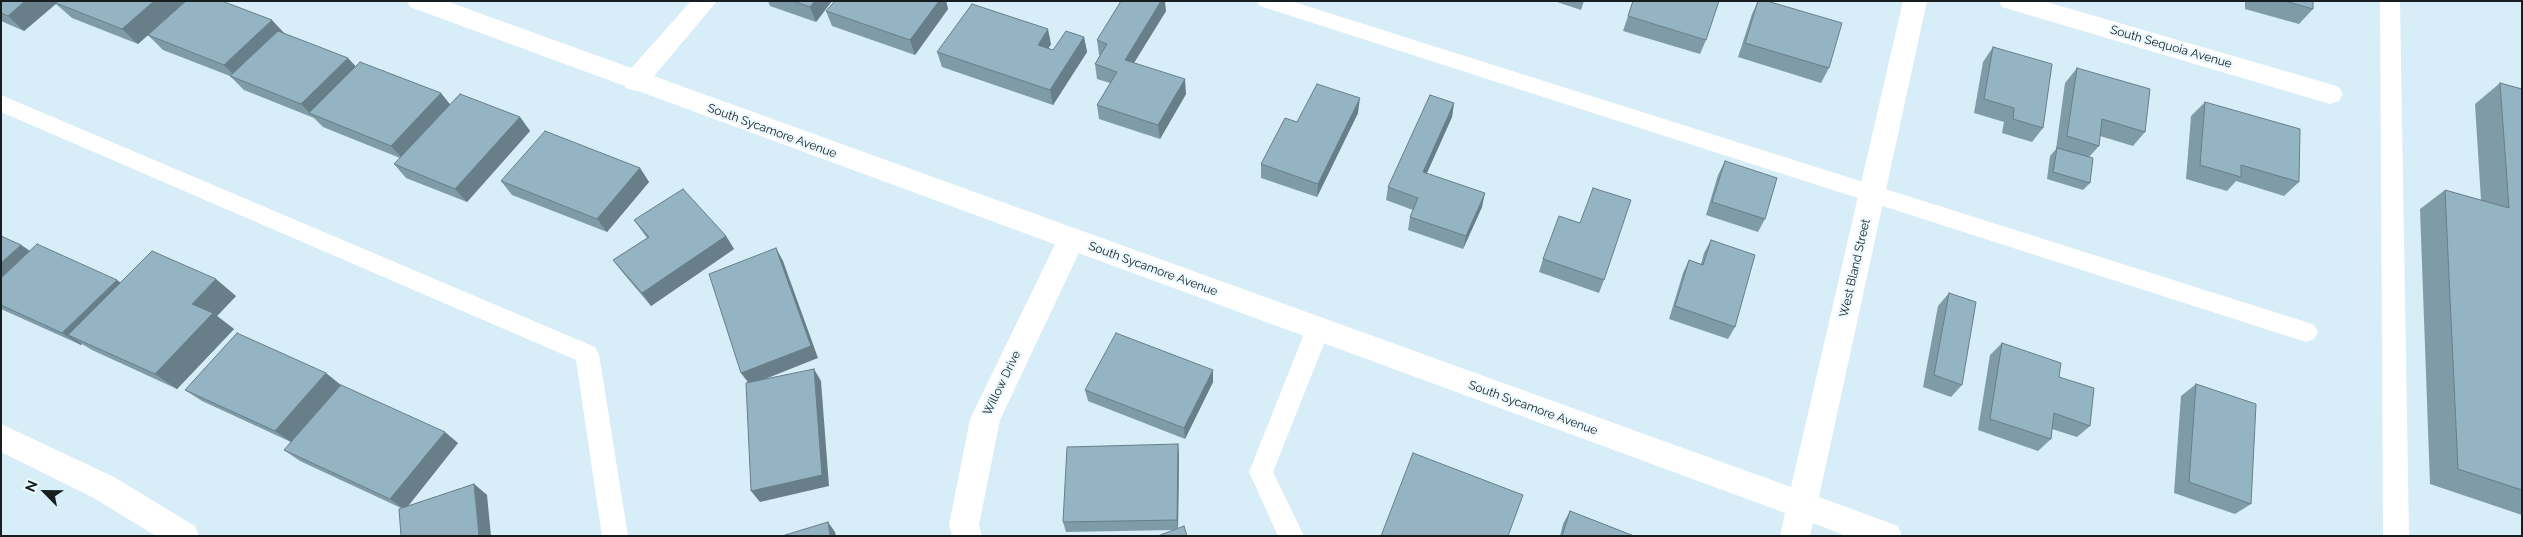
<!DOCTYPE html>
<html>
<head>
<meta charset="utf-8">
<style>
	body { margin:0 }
	#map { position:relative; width:2523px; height:537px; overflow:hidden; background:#d7edf7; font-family:Raleway,sans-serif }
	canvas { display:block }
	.frame { position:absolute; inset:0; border:2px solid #161e22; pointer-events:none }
	.north { position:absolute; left:20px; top:467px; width:50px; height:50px; -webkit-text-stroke:4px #ebf9ff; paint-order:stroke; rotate:293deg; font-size:14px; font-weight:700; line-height:20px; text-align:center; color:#161e22 }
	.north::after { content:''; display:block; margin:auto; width:18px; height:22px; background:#161e22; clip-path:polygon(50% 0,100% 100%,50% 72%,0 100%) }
</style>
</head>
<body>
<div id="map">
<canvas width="2523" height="537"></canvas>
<div class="frame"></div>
<div class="north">N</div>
</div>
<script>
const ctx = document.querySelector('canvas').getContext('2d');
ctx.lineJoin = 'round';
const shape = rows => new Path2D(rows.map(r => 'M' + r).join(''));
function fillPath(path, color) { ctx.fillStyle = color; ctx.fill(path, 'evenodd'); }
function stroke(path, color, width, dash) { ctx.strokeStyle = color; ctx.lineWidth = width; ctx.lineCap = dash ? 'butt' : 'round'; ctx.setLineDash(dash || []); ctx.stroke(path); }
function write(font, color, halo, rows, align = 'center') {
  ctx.font = font + ' Raleway,sans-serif'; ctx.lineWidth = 4; ctx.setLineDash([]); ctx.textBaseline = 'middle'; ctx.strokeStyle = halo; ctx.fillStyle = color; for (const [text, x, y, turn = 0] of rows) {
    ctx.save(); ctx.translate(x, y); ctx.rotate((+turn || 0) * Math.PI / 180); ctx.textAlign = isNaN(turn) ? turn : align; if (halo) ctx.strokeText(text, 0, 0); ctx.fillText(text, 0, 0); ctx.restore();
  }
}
const service = shape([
	[1257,1,1291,1,2306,322,2314,325,2318,332,2314,339,2306,342,1260,6,1257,1],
	[2380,1,2400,1,2409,536,2383,536,2380,1],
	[1,95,595,347,599,354,628,536,602,536,576,360,1,112,1,95],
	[1318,319,1326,322,1330,329,1273,472,1304,536,1278,536,1249,472,1306,329,1310,322,1318,319]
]);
const minor = shape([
	[691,1,717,1,644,88,635,91,626,88,622,81,626,74,691,1],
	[1999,1,2043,1,2330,84,2339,87,2343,94,2339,101,2330,104,2002,7,1999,1],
	[1071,229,1081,232,1085,240,1000,420,979,525,982,536,952,536,949,525,970,419,1061,232,1071,229],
	[1,424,114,477,195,526,199,536,156,536,92,497,1,452,1,424]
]);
const tertiary = shape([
	[407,1,446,1,1791,487,1903,1,1927,1,1819,497,1898,526,1902,536,1846,536,1813,523,1810,536,1780,536,1785,513,410,7,407,1]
]);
const wall = shape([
	[1,1,186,1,138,44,72,18,56,4,24,31,1,21],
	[768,1,832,1,816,22,770,6],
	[835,1,946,1,948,9,915,55,832,26,826,11],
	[1554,1,1584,1,1581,10],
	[1758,1,1829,68,1821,83,1738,57,1752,14],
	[2245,1,2313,1,2313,9,2299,24,2245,9],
	[1166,11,1134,63,1186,94,1160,139,1099,119,1097,105,1110,83,1097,79,1095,64,1100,55,1099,55,1097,40],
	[1628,16,1706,40,1700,54,1623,31],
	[284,33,356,67,450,105,520,117,530,131,467,202,406,178,394,164,400,158,323,127,314,118,244,90,230,76,163,50,148,35],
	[1084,37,1087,52,1053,105,942,67,937,52,1051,44,1048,49,1053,50],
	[1993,47,2043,128,2032,142,2002,133,2004,122,1974,113,1983,62],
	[2077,68,2145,132,2133,146,2100,136,2099,146,2089,157,2090,183,2083,190,2047,179,2050,156,2056,149,2065,83],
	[2500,83,2522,89,2522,515,2430,484,2420,209,2445,190,2481,200,2475,104],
	[2205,102,2299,182,2284,196,2236,181,2227,191,2186,179,2191,116],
	[1454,103,1452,117,1427,173,1482,207,1463,249,1408,230,1410,217,1413,210,1386,200,1388,187],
	[1358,113,1317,197,1261,178,1261,164,1297,122],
	[1725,161,1765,219,1758,232,1706,215,1718,175],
	[640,168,649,182,607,232,512,195,501,181],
	[634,220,726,236,734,249,651,306,623,273,613,260,647,238],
	[1580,223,1604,280,1599,293,1539,272,1543,259],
	[1,236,21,245,30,251,121,283,236,296,217,316,234,329,177,389,92,350,82,344,81,345,1,309],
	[1711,240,1735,327,1728,339,1669,319,1683,273,1689,260,1701,264,1704,253],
	[1949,293,1962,385,1951,397,1923,387,1938,306],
	[2002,343,2059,377,2090,426,2077,437,2052,429,2051,439,2038,451,1978,430,1990,355],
	[1213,382,1185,439,1088,401,1085,390],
	[2196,384,2251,504,2235,514,2174,493,2181,396],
	[341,385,291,442,202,401,185,390],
	[458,443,408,506,474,484,487,495,401,508,300,461,284,450],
	[1178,444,1179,455,1178,528,1173,530,1066,532,1063,522],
	[1570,511,1634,536,1560,536,1563,524]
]);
const shadedWall = shape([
	[25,1,59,1,24,31,8,16],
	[154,1,186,1,138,44,122,29],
	[815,1,832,1,816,22,810,7],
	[939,1,946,1,948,9,915,55,910,40],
	[1161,1,1165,1,1166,11,1127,74,1125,60],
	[272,20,286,35,239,80,224,65],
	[1048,29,1051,44,1041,60,1038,45],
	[1084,37,1087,52,1053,105,1050,90],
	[348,58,361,72,310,113,301,104],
	[1185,79,1186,94,1160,139,1158,125],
	[441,93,453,108,404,160,391,146],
	[1360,98,1358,113,1317,197,1318,184],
	[1454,103,1452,117,1421,186,1423,172],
	[520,117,530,131,467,202,455,189],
	[640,168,649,182,607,232,597,219],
	[1485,193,1482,207,1463,249,1466,236],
	[726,236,734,249,651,306,642,293],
	[21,245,40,258,1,294,1,263],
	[776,248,783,261,818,358,750,385,741,373],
	[216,279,236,296,217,316,234,329,177,389,155,374,192,304],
	[117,280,134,292,68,335,82,344,81,345,62,333],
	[814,369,821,381,829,486,760,502,751,491],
	[1213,370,1213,382,1185,439,1184,428],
	[326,373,341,385,291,442,275,431],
	[445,432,458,443,405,510,390,499],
	[1178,444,1179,455,1178,530,1177,520],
	[474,484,487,495,491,536,479,536],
	[828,522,835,532,836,536,830,536]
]);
const building = shape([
	[1,1,25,1,8,16,1,13,1,1],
	[58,1,154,1,122,29,56,3,58,1],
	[186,1,222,1,272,20,224,65,148,35,186,1],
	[793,1,815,1,810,7,793,1],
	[835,1,939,1,910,40,826,11,835,1],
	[1121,1,1161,1,1125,60,1185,79,1158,125,1097,105,1117,72,1095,64,1107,44,1097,40,1121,1],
	[1633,1,1719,1,1706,40,1628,16,1633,1],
	[1758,1,1767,1,1842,23,1829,68,1745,43,1758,1],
	[2285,1,2313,1,2313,9,2285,1],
	[972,4,1048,29,1038,45,1053,50,1066,31,1084,37,1050,90,937,52,972,4],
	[278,31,348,58,301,104,230,76,278,31],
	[1993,47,2052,64,2043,128,2013,119,2014,108,1984,99,1993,47],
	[360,62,441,93,391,146,309,113,360,62],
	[2077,68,2150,89,2145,132,2102,119,2099,146,2067,136,2077,68],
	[2500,83,2522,89,2522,490,2458,469,2445,190,2509,208,2500,83],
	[1317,84,1360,98,1318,184,1261,164,1285,118,1297,122,1317,84],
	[460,94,520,117,455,189,394,164,460,94],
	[1430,95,1454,103,1423,172,1485,193,1466,236,1410,217,1418,198,1388,187,1430,95],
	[2205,102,2300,129,2299,182,2241,165,2241,177,2200,165,2205,102],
	[545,131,640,168,597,219,501,181,545,131],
	[2057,148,2093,158,2090,183,2053,172,2057,148],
	[1725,161,1777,178,1765,219,1712,202,1725,161],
	[1593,188,1631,200,1604,280,1543,259,1559,216,1580,223,1593,188],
	[683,189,726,236,642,293,613,260,649,237,634,220,683,189],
	[1,236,21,245,1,263,1,236],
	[1711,240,1755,255,1735,327,1675,306,1689,260,1703,265,1711,240],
	[37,244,117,280,62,333,1,305,1,278,37,244],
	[776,248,811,346,741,373,709,274,776,248],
	[152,251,216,279,192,304,213,313,155,374,68,335,152,251],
	[1949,293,1976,302,1962,385,1934,375,1949,293],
	[237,333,326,373,275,431,185,390,237,333],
	[1116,333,1213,370,1184,428,1085,390,1116,333],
	[2002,343,2061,363,2059,377,2094,388,2090,426,2054,413,2051,439,1990,419,2002,343],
	[814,369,822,475,751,491,746,383,814,369],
	[2196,384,2256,404,2251,504,2189,482,2196,384],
	[341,385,445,432,390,499,284,450,341,385],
	[1178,444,1177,520,1063,522,1067,447,1178,444],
	[1413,453,1523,495,1508,536,1381,536,1413,453],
	[474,484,479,536,401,536,399,509,474,484],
	[1570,511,1634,536,1562,536,1570,511],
	[828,522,830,536,782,536,828,522],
	[1184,526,1187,536,1158,536,1184,526]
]);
const streetNames = [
	["South Sequoia Avenue",2171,47,16],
	["South Sycamore Avenue",772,131,20],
	["West Bland Street",1855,268,-77],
	["South Sycamore Avenue",1153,269,20],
	["Willow Drive",1002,383,-64],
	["South Sycamore Avenue",1533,408,20]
];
fillPath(service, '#fff');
fillPath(minor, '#fff');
fillPath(tertiary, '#fff');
fillPath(wall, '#7f9ba8');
fillPath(shadedWall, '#687e88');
fillPath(building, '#94b4c3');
stroke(building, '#687e88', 1);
write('12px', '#161e22', '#ebf9ff', streetNames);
</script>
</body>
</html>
